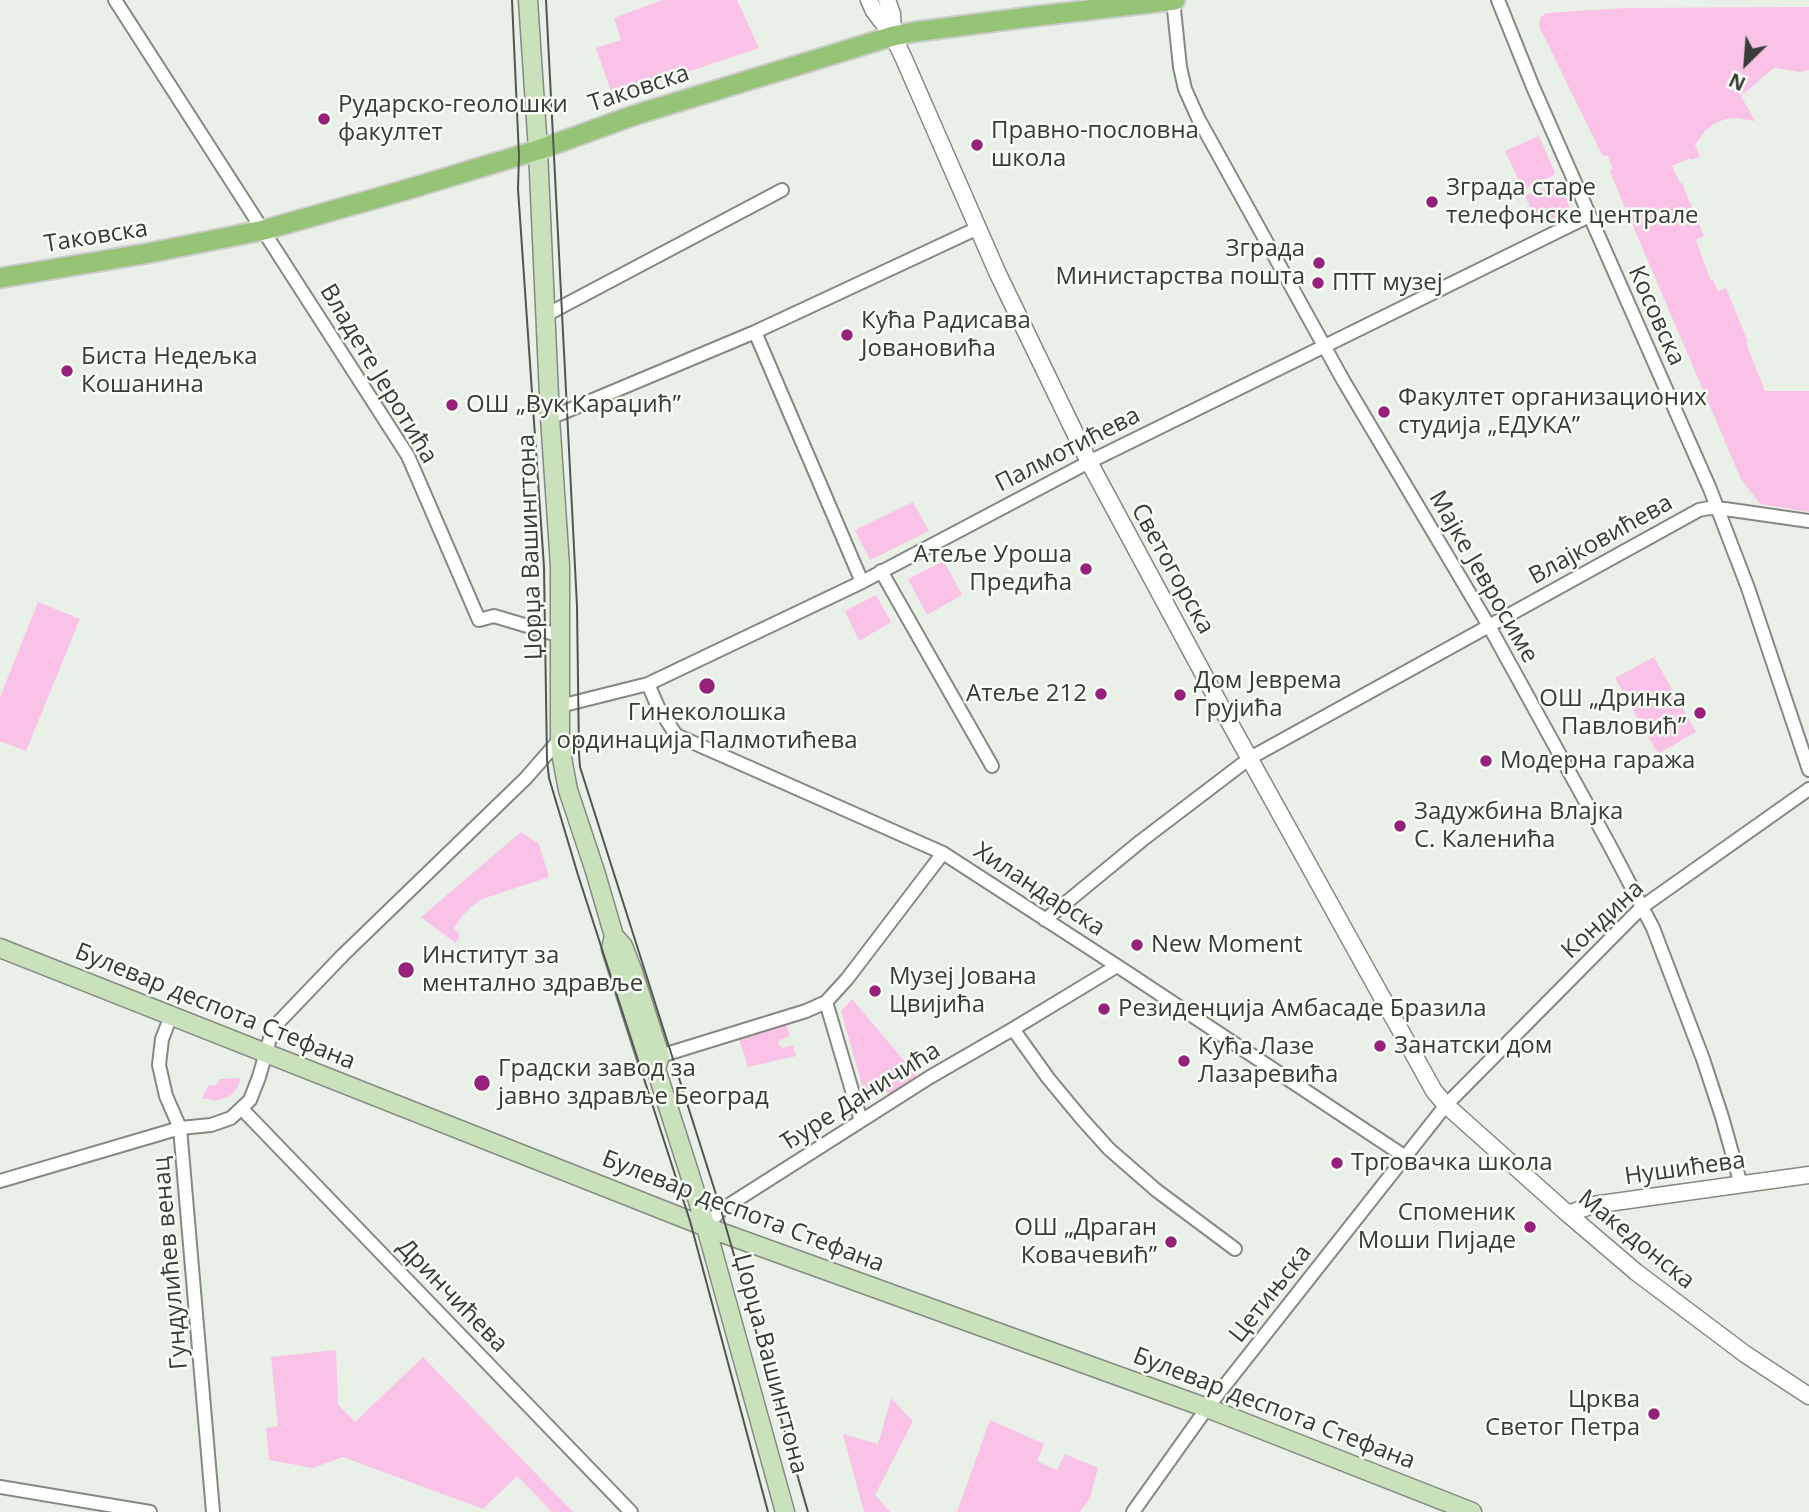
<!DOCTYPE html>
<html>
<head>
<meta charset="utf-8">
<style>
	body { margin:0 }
	#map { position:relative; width:1809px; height:1512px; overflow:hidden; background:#e9f0e7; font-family:"Open Sans",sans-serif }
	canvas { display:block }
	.north { position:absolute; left:1711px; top:28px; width:70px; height:70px; -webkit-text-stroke:5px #f7fef4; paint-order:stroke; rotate:205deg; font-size:19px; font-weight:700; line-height:28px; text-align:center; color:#393b38 }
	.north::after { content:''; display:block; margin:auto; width:24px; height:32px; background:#393b38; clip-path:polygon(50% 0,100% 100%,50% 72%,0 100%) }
</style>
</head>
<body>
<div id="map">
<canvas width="1809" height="1512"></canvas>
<div class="north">N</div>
</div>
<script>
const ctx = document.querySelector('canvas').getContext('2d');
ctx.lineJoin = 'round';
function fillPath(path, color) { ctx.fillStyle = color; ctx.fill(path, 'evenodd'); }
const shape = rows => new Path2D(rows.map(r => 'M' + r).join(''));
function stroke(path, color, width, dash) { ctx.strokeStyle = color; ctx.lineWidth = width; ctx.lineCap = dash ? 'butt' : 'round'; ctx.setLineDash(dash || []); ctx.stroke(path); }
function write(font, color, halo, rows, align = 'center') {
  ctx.font = font + ' "Open Sans",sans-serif'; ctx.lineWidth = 5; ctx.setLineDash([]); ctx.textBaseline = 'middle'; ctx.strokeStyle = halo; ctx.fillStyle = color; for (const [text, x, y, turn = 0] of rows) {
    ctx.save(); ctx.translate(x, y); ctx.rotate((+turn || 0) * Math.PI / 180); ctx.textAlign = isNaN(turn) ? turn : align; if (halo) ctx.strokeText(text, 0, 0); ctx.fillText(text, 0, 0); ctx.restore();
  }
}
const green = shape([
	[662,0,737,0,759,48,613,97,596,48,621,40,614,18],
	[1809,7,1809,70,1800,72,1774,68,1741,96,1755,121,1736,118,1725,119,1714,124,1705,131,1695,145,1700,157,1691,160,1690,158,1672,166,1680,183,1682,183,1704,236,1696,240,1711,281,1713,280,1718,291,1726,288,1748,342,1746,343,1765,391,1809,391,1809,512,1760,504,1741,479,1610,172,1612,168,1608,156,1602,155,1539,26,1540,18,1546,13,1626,8],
	[1539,136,1555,173,1552,176,1523,190,1505,151],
	[1559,182,1561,184,1570,208,1569,211,1539,226,1525,196],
	[913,502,929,531,870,560,855,530],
	[944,561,962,595,927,615,908,579],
	[876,595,891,622,859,641,845,611],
	[38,602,80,619,26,751,0,741,0,697],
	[1654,657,1696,732,1658,754,1615,678],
	[521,832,539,844,549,877,482,899,472,906,464,914,454,928,460,936,455,943,421,917],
	[852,999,912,1070,917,1078,889,1094,883,1088,866,1099,841,1011],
	[786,1024,790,1036,781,1039,778,1044,783,1048,793,1045,796,1056,748,1067,739,1040],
	[241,1078,236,1090,230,1096,215,1101,202,1098,208,1086,216,1085,220,1079],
	[336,1350,338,1405,355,1422,423,1357,573,1512,552,1512,517,1476,483,1509,343,1457,313,1468,269,1460,266,1428,278,1426,271,1357],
	[891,1398,913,1421,875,1495,890,1512,864,1512,843,1434,878,1444],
	[990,1420,1044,1444,1037,1461,1057,1470,1065,1454,1098,1468,1090,1498,1080,1512,957,1512]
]);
const minor = shape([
	[115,0,408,456,479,620,494,616,561,636],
	[1173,0,1180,67,1185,89,1198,118,1343,380,1489,626,1610,846,1653,928,1703,1059,1722,1117,1741,1185],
	[1498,0,1533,87,1710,489,1748,588,1809,770],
	[546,315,782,190],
	[755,332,862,582],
	[550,418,755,332,978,228],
	[881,571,992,766],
	[648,684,658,707,676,735,943,853,1128,973,1404,1156],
	[560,706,648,684,862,582,1089,462,1589,216],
	[1045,920,1141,841,1250,758,1699,510,1709,508,1725,509,1809,521],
	[826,1002,861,1121],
	[171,1016,162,1039,159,1065,166,1096,180,1128,213,1512],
	[1013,1029,1048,1078,1082,1119,1109,1149,1156,1190,1235,1249],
	[660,1056,806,1011,826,1002,847,979,943,853],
	[242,1109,631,1512],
	[0,1181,180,1128,211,1125,231,1118,250,1100,259,1077,273,1028,343,955,526,778,560,739],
	[706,1227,721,1210,930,1077,1013,1029,1117,966],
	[0,1487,150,1512],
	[1133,1512,1207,1408,1446,1105,1642,907,1809,789]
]);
const tertiary = shape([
	[869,0,874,11,893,36,904,59,998,274,1089,462,1232,727,1434,1091,1446,1105,1568,1214,1636,1272,1745,1354,1809,1396],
	[887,0,892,14,893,36],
	[1568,1214,1593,1205,1809,1175]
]);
const secondary = shape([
	[528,0,538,150,550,418,560,566,560,739,562,758,568,790,595,871,614,936,623,946,633,972,660,1056,656,1069],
	[614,936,611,949,647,1061,656,1069,689,1172,706,1227,785,1512],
	[0,948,706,1227,1207,1408,1472,1512]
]);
const primary = shape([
	[0,278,149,253,264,230,402,191,538,150,635,115,893,36,914,32,1037,16,1175,0]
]);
const tram = shape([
	[512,0,519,156,518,189,544,567,547,760,549,778,578,875,690,1221,768,1512],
	[546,0,577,606,579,754,580,767,721,1210,808,1512]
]);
const markers = [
	[324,119,7,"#97207c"],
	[977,145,7,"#97207c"],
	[1432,202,7,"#97207c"],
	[1319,263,7,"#97207c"],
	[1318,283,7,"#97207c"],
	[847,335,7,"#97207c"],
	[67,371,7,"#97207c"],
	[452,405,7,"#97207c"],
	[1384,412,7,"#97207c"],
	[1086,569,7,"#97207c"],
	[707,686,9,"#97207c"],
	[1101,694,7,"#97207c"],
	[1180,695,7,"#97207c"],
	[1700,713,7,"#97207c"],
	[1486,761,7,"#97207c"],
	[1400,826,7,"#97207c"],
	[1137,945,7,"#97207c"],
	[406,970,9,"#97207c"],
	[875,991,7,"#97207c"],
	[1104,1009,7,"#97207c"],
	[1380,1046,7,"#97207c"],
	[1184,1061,7,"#97207c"],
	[482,1083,9,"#97207c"],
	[1337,1163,7,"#97207c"],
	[1530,1227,7,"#97207c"],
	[1171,1242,7,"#97207c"],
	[1654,1414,7,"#97207c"]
];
const streetNames = [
	["Таковска",639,89,-18],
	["Таковска",96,237,-9],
	["Косовска",1656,316,66],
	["Владете Јеротића",378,374,59],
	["Палмотићева",1068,450,-27],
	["Влајковићева",1601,540,-29],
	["Џорџа Вашингтона",531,547,-92],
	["Светогорска",1172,569,61],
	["Мајке Јевросиме",1483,577,60],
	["Хиландарска",1039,890,33],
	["Кондина",1603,920,-43],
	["Булевар деспота Стефана",215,1007,22],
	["Ђуре Даничића",861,1097,-32],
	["Нушићева",1685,1169,-8],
	["Булевар деспота Стефана",743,1212,21],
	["Македонска",1636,1240,39],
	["Гундулићев венац",171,1263,-95],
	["Цетињска",1271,1294,-52],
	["Дринчићева",452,1296,46],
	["Џорџа Вашингтона",770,1364,75],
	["Булевар деспота Стефана",1274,1409,21]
];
const poiNames = [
	["Рударско-геолошки",338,105],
	["факултет",338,133],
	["Правно-пословна",991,131],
	["школа",991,159],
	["Зграда старе",1446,188],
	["телефонске централе",1446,216],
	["Зграда",1305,249,"right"],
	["Министарства пошта",1305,277,"right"],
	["ПТТ музеј",1332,283],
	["Кућа Радисава",861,321],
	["Јовановића",861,349],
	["Биста Недељка",81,357],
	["Кошанина",81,385],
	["Факултет организационих",1398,398],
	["студија „ЕДУКА”",1398,426],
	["ОШ „Вук Караџић”",466,405],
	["Атеље Уроша",1072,555,"right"],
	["Предића",1072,583,"right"],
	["Дом Јеврема",1194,681],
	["Грујића",1194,709],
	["Атеље 212",1087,694,"right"],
	["ОШ „Дринка",1686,699,"right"],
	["Павловић”",1686,727,"right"],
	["Гинеколошка",707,713,"center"],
	["ординација Палмотићева",707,741,"center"],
	["Модерна гаража",1500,761],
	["Задужбина Влајка",1414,812],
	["С. Каленића",1414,840],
	["New Moment",1151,945],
	["Институт за",422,956],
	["ментално здравље",422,984],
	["Музеј Јована",889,977],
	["Цвијића",889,1005],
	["Резиденција Амбасаде Бразила",1118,1009],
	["Занатски дом",1394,1046],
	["Кућа Лазе",1198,1047],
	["Лазаревића",1198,1075],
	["Градски завод за",498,1069],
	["јавно здравље Београд",498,1097],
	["Трговачка школа",1351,1163],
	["Споменик",1516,1213,"right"],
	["Моши Пијаде",1516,1241,"right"],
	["ОШ „Драган",1157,1228,"right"],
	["Ковачевић”",1157,1256,"right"],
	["Црква",1640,1400,"right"],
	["Светог Петра",1640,1428,"right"]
];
fillPath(green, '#fac2e7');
stroke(minor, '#848a81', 16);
stroke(tertiary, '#848a81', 19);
stroke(secondary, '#848a81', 21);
stroke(primary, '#cccccb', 23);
stroke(minor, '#fff', 12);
stroke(tertiary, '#fff', 16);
stroke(secondary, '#cae2bb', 18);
stroke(primary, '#95c476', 19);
stroke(tram, '#525551', 2);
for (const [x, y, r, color] of markers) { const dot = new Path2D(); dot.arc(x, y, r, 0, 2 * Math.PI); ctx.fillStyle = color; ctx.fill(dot); stroke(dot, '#f7fef4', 2.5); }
write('24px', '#393b38', '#f7fef4', streetNames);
write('24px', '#393b38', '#f7fef4', poiNames, 'left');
</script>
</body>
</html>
